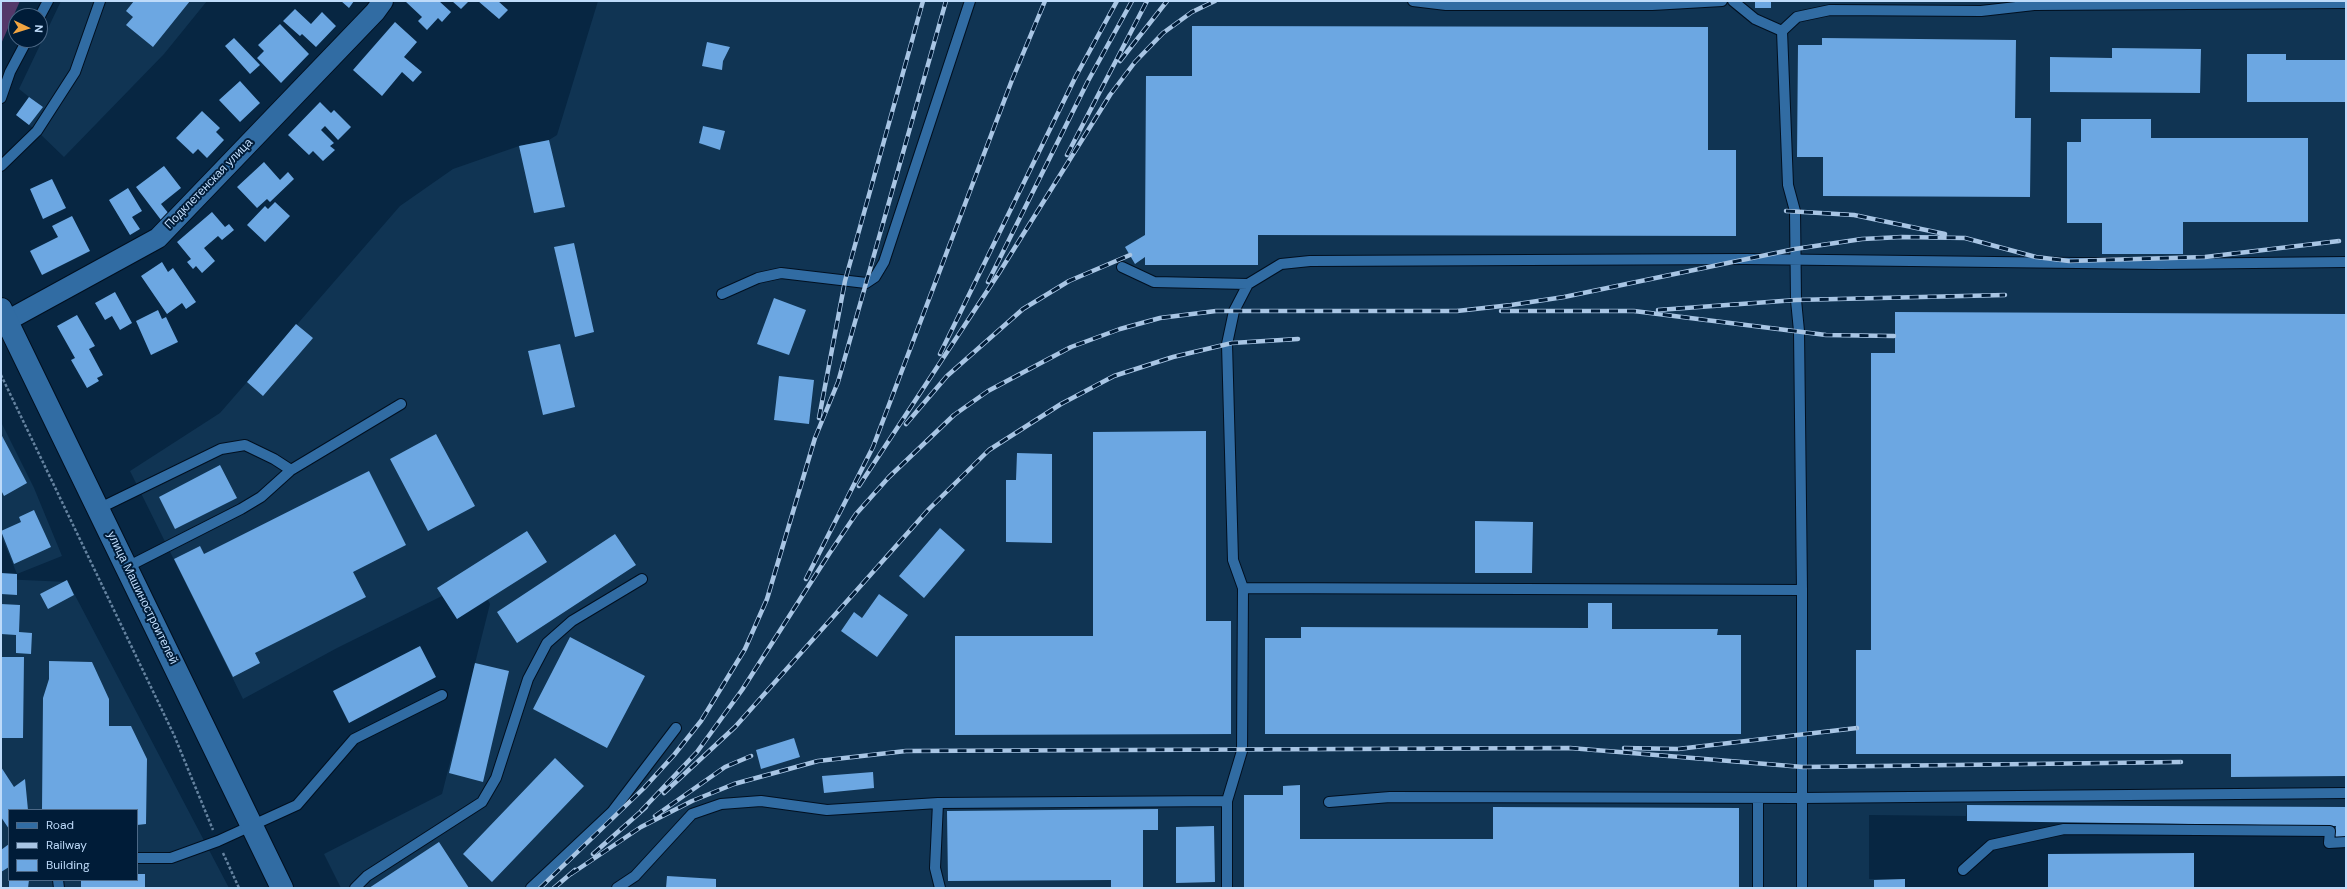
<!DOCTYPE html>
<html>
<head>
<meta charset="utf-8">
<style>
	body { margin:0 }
	#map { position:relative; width:2347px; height:889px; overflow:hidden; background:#072642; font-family:"DM Sans",sans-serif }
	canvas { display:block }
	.frame { position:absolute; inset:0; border:2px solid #bedbfa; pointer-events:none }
	.legend { position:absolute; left:8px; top:809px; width:130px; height:72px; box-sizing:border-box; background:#001c38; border:1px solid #4c6886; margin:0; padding:5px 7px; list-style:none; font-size:12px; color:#bedbfa }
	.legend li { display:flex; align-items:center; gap:8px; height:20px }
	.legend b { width:20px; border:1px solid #4c6886 }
	.north { position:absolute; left:8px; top:8px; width:40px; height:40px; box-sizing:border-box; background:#001c38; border:1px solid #4c6886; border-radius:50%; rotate:94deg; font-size:11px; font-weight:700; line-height:16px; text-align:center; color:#bedbfa }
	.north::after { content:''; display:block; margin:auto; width:14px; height:18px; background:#f2a541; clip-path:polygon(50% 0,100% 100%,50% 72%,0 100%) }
</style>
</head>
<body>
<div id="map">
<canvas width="2347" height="889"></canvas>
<div class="frame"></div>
<ul class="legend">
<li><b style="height:5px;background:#316ca3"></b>Road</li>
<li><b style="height:5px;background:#a8c5e4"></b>Railway</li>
<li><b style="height:11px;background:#6ca7e2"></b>Building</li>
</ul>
<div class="north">N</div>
</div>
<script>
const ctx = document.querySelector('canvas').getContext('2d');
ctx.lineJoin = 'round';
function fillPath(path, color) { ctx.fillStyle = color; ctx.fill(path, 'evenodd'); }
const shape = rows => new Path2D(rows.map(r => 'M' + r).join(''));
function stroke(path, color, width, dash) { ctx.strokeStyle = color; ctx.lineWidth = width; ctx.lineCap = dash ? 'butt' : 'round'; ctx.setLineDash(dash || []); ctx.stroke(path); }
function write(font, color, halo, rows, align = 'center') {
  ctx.font = font + ' "DM Sans",sans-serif'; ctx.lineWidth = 4; ctx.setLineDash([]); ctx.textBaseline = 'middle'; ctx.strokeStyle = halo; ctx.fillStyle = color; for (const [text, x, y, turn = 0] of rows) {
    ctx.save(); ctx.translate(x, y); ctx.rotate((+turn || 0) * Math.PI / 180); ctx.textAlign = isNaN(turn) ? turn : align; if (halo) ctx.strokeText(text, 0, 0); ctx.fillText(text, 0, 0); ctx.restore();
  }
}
const built = shape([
	[61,1,207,1,164,54,64,157,37,131,16,115,29,97,19,89],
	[598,1,2346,1,2346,807,1967,805,1966,816,1869,815,1869,879,1905,879,1905,888,341,888,324,854,442,794,490,604,488,600,457,619,442,596,337,648,243,699,130,471,220,413,400,206,453,169,519,146,549,140,557,135],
	[1,422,34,488,62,556,17,574,1,535],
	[1,579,68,582,229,888,1,888],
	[9,810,137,810,137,880,9,880]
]);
const green = shape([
	[1,1,20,1,1,44]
]);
const building = shape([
	[134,1,190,1,153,47,126,25,133,17,126,11],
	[341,1,354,1,349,8],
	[405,1,439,1,451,12,442,22,438,18,427,30,418,21,422,17],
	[452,1,469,1,461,9],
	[478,1,498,1,508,10,499,19],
	[1755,1,1771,1,1771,8,1755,8],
	[295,9,311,24,322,12,336,26,316,47,302,34,300,36,283,21],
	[395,22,417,42,404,57,422,72,413,82,402,72,382,96,353,70],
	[280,24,309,54,281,83,257,58,264,51,258,45],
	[1192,26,1708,27,1708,150,1736,150,1736,236,1258,235,1258,265,1145,265,1145,257,1135,264,1125,247,1145,235,1146,76,1192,76],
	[234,38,260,65,250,74,225,46],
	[1822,38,2016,40,2015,118,2031,118,2030,197,1823,196,1823,157,1797,157,1798,45,1822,45],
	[707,42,730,47,723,61,722,70,702,66],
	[2112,48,2201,49,2200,93,2050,92,2050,57,2112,58],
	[2247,54,2286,54,2286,60,2346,60,2346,102,2247,102],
	[240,81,260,103,240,122,219,100],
	[29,97,43,107,29,125,16,115],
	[320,102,331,113,334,110,351,127,338,140,325,126,321,130,334,143,330,146,335,150,323,161,313,151,309,155,288,135],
	[202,111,220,128,216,132,224,140,207,158,198,149,193,154,176,138],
	[2081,119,2151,119,2151,138,2308,138,2308,222,2183,222,2183,254,2102,254,2102,223,2067,223,2067,142,2081,142],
	[703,126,725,131,720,150,699,143],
	[549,140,565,207,534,213,519,146],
	[264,162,280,180,288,172,294,179,270,202,267,199,257,208,237,187],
	[164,166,181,188,161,204,169,214,161,220,136,187],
	[52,179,66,208,43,219,30,189],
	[128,188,142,211,132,217,140,229,130,235,109,200],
	[275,202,290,216,265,242,247,225,265,206,268,209],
	[212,212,225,227,229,224,234,230,222,240,218,236,204,248,215,261,202,273,196,266,193,269,187,262,191,259,177,242],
	[72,216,90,251,42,275,30,251,58,237,52,226],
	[574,243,594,332,575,337,554,247],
	[162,262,168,272,173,268,196,302,186,309,182,303,167,314,141,276],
	[115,292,132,323,120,330,112,316,105,320,95,303],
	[774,298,806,310,789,355,757,344],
	[158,310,162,319,166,317,178,342,151,355,136,321],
	[1895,312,2346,314,2346,776,2231,777,2231,754,1856,754,1856,650,1871,650,1871,353,1895,353],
	[77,315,95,346,89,349,103,375,97,378,99,381,87,388,71,360,75,358,57,326],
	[296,324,313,338,263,396,247,382],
	[560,344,575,407,543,415,528,351],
	[779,376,814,380,809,424,774,420],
	[1206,431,1206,621,1231,621,1231,734,955,735,955,636,1093,636,1093,432],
	[1,434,27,483,4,496,1,490],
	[436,434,475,506,428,531,390,459],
	[1017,453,1052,454,1052,543,1006,542,1006,480,1016,480],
	[220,465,237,498,175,529,159,497],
	[369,471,406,545,353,572,366,597,255,653,260,663,233,677,174,559,200,546,204,554],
	[34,510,51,547,14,564,1,531,21,522,19,517],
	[1475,521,1533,522,1532,573,1475,573],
	[940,528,965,550,924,598,899,576],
	[527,531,547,562,457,619,437,588],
	[615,534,636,565,517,643,497,612],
	[1,573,17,574,17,595,1,594],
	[67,580,74,595,48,609,40,594],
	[879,594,908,615,877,657,841,631,854,612,862,618],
	[1588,603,1612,603,1612,629,1718,629,1717,635,1741,635,1741,734,1265,734,1265,638,1301,638,1301,627,1588,628],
	[1,604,20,605,19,632,32,633,31,654,16,653,16,635,1,634],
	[570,637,645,676,607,748,533,709],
	[420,646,436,677,349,723,333,691],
	[1,657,24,657,23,738,1,738],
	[49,661,92,662,109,699,109,726,131,726,147,759,146,824,137,825,137,810,42,810,43,698,49,679],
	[475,663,509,671,483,782,449,773],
	[794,738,800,757,761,769,756,750],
	[555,758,584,786,492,882,463,854],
	[1,767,14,787,25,779,28,810,9,810,9,829,1,817],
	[873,772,874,788,824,793,822,776],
	[1300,785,1300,839,1493,839,1493,807,1739,808,1739,888,1244,888,1244,795,1283,795,1283,786],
	[1967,805,2346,807,2346,838,2334,839,2336,826,1967,821],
	[1158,809,1158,830,1143,830,1143,888,1111,888,1111,880,948,881,947,811],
	[1214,826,1215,882,1176,883,1176,827],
	[439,842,469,888,369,888],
	[9,844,9,867,1,872,1,850],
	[2194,853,2194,888,2048,888,2048,854],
	[137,874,145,874,145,888,81,888,81,880,137,880],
	[667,876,716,879,716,888,666,888],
	[1905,879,1905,888,1874,888,1874,880],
	[9,880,29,880,28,888,9,888]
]);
const path = shape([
	[1,375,174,735,213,830],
	[223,853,239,888]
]);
const service = shape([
	[1413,1,1446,5,1652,5,1722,1],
	[1733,1,1755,19,1782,31],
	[40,16,48,1],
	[1,98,10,72,27,40],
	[1,166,37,131,75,72,100,1],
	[1122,267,1154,282,1248,284],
	[722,294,758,278,781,273,866,283,875,277,884,262,970,1],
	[98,509,221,449,245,445,274,459,291,470],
	[127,567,241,509,261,497,291,470,401,404],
	[1243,588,1802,590],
	[1329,802,1390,797,1802,798,2346,793],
	[938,803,935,868,940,888],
	[137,858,171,858,218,841,297,805,354,739,442,695],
	[1963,870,1991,845,2064,829,2330,831,2329,843,2346,842],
	[58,880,59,888],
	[355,888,367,876,482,802,496,778,528,679,547,643,572,621,642,579],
	[531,888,612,812,676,728],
	[617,888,635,876,692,814,721,804,761,801,827,810,938,803,1227,801],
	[1227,888,1227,801,1242,751,1243,588,1233,560,1227,344,1234,311,1248,284,1281,264,1310,261,1745,259,2161,264,2346,262],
	[1758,888,1758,798],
	[1802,888,1802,590,1799,331,1796,300,1795,211,1788,185,1782,31,1797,17,1830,10,1981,11,2034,5,2346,3]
]);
const minor = shape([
	[1,324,158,238,375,12,383,1]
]);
const tertiary = shape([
	[1,309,282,888]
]);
const rail = shape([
	[1120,61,1167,1],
	[1067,155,1147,1],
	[1786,211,1854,215,1945,234],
	[988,282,1088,81,1132,1],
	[1658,310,1796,300,2005,295],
	[1501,311,1634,311,1826,335,1894,336],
	[940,354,1076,76,1117,1],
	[819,418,845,281,923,1],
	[906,424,947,376,1023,309,1069,281,1130,255],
	[859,486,999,273,1110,95,1135,62,1163,33,1192,12,1215,1],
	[806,579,873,447,1012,80,1045,1],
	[1624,748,1678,749,1857,728],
	[664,793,735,727,929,509,989,450,1061,404,1114,376,1173,357,1232,343,1298,339],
	[641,811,697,752,742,690,829,554,856,514,889,477,954,415,988,391,1071,347,1120,329,1160,318,1216,311,1457,311,1511,305,1564,297,1795,249,1862,239,1902,237,1965,238,2036,257,2069,261,2205,257,2339,241],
	[655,816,725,767,751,756],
	[593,854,646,807],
	[571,874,641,827,692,801,734,784,818,761,906,751,1570,748,1803,767,2181,762],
	[540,888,644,788,674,755,701,721,745,649,767,599,815,438,838,382,946,1],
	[554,888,575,870]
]);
const streetNames = [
	["Подклетенская улица",209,184,-46],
	["улица Машиностроителей",142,598,64]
];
fillPath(built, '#103453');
fillPath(green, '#543869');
fillPath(building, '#6ca7e2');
stroke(service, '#010f1f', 12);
stroke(minor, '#010f1f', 22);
stroke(tertiary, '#010f1f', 24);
stroke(path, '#6583a0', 2.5, [3, 2]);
stroke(service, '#316ca3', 10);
stroke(minor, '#316ca3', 20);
stroke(tertiary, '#316ca3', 22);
stroke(rail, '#a8c5e4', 4.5);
stroke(rail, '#001c38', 3, [9]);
write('12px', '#bedbfa', '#001c38', streetNames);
</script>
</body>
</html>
